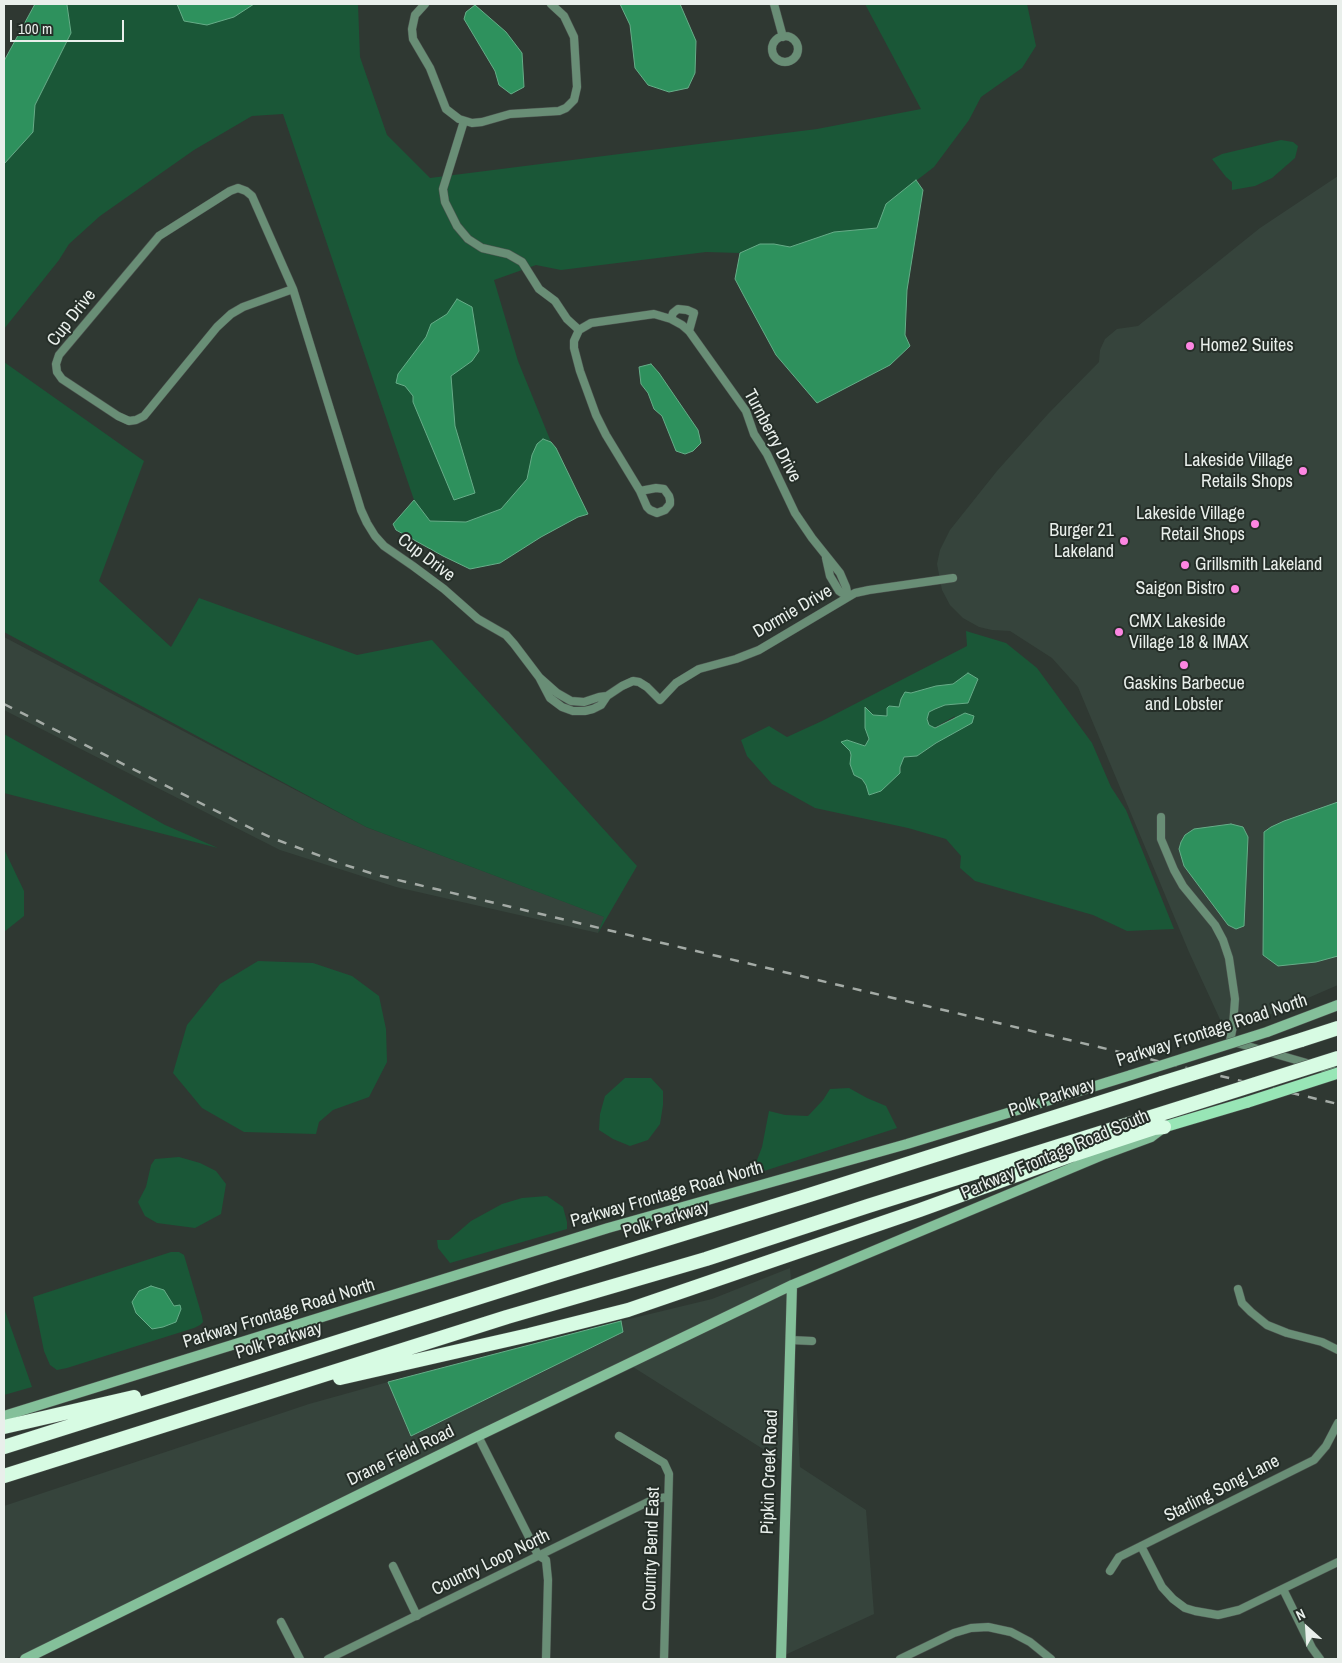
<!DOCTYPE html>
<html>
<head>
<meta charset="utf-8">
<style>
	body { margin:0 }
	#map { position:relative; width:1342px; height:1663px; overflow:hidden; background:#2f3832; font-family:"Archivo Narrow",sans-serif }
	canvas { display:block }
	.frame { position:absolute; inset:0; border:5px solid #e9efeb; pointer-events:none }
	.north { position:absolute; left:1282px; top:1603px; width:50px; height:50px; -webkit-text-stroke:4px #252e28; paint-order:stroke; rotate:334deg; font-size:14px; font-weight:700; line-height:20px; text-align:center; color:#e9efeb }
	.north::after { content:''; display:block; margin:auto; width:18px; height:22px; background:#e9efeb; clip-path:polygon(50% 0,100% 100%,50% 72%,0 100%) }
	.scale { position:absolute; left:10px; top:20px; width:114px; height:22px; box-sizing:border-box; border:2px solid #e9efeb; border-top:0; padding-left:6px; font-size:15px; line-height:18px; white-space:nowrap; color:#e9efeb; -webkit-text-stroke:4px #252e28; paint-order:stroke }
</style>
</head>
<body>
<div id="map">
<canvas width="1342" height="1663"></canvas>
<div class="frame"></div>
<div class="north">N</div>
<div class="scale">100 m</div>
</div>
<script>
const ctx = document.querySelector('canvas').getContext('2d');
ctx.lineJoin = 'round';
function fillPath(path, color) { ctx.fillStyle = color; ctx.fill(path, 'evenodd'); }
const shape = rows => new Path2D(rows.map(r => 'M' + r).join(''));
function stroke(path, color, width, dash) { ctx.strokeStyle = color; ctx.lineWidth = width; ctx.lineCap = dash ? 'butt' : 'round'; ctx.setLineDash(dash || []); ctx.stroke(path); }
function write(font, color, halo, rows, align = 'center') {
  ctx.font = font + ' "Archivo Narrow",sans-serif'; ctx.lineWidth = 4; ctx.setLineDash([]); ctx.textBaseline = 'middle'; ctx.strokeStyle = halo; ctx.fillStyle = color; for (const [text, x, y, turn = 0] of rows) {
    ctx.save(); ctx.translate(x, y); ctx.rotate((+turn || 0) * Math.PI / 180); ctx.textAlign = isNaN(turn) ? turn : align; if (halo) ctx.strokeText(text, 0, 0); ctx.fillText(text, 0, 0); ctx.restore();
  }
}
const built = shape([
	[1338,176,1338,985,1264,1017,1224,1028,1189,952,1078,687,1052,658,1010,631,992,630,979,627,963,618,950,605,942,590,937,564,940,550,950,530,997,471,1048,414,1099,362,1100,350,1105,339,1117,329,1138,326,1260,228],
	[4,637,366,827,605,917,598,933,396,887,280,850,4,710],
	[790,1268,791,1281,788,1281,788,1282,479,1430,15,1659,4,1659,4,1506,309,1404,388,1382,411,1436,622,1333,621,1321,712,1299],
	[788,1292,782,1461,633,1367,717,1327],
	[794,1353,800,1467,866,1510,874,1614,785,1655]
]);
const green = shape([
	[68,4,177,4,184,21,234,17,254,4,358,4,360,57,387,135,430,178,817,129,921,109,865,4,1027,4,1036,46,1022,68,981,97,969,120,934,167,886,204,878,228,834,232,790,247,774,244,760,244,740,253,706,252,561,270,536,265,494,280,518,361,551,442,543,439,532,455,527,479,501,509,466,522,430,521,414,500,283,114,252,116,194,150,100,216,69,244,59,260,4,329,4,164,33,132,35,105,71,33,67,5],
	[1281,140,1293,142,1298,146,1295,158,1272,178,1255,186,1232,190,1232,182,1226,177,1212,159,1222,154],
	[4,362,144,461,99,581,171,647,199,598,357,655,432,640,637,866,598,933,604,917,366,827,4,632],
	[966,631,1006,643,1037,668,1092,743,1111,787,1126,810,1174,929,1127,931,1093,915,975,881,960,868,961,856,946,839,908,828,815,808,772,784,747,756,741,740,769,726,787,737,822,721,967,646],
	[968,673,978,679,968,703,945,705,929,712,927,719,929,725,934,728,955,716,947,736,917,756,904,757,900,767,901,770,881,791,869,795,866,785,862,779,854,775,850,764,851,755,847,740,865,746,869,739,865,728,866,707,873,715,887,716,889,706,900,707,901,699,911,693,936,686,953,684],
	[4,734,165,825,218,848,4,793],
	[4,849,24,891,24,916,4,932],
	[258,961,313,963,352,976,379,996,386,1029,387,1062,369,1097,333,1110,319,1122,316,1134,244,1132,202,1108,173,1073,187,1025,220,984],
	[625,1078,651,1078,663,1091,663,1105,660,1124,648,1140,630,1146,613,1139,599,1130,600,1114,605,1096],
	[849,1088,867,1098,886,1106,897,1128,758,1173,754,1168,762,1147,769,1111,785,1115,808,1116,823,1100,830,1089],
	[179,1157,200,1163,216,1171,226,1184,221,1214,195,1228,157,1223,145,1216,138,1202,146,1187,151,1165,155,1159],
	[547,1196,563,1207,567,1222,567,1229,450,1263,438,1248,437,1240,449,1240,471,1221,502,1204,522,1198],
	[171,1252,179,1252,184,1255,202,1316,203,1322,200,1325,194,1328,67,1368,57,1370,50,1365,44,1351,33,1297],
	[139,1291,164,1291,174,1306,132,1302],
	[4,1308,32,1387,4,1395]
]);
const water = shape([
	[35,4,68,4,67,5,71,33,35,105,33,132,4,164,4,61,35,4],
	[177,4,254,4,234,17,207,25,184,21,177,4],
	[620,4,680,4,696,41,695,73,688,88,669,92,648,85,635,68,630,25,620,4],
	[475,5,506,32,522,53,524,87,511,94,499,85,495,71,464,19,466,12,475,5],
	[916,180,923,190,907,290,905,335,910,346,890,365,817,403,776,355,744,296,735,279,740,253,760,244,774,244,790,247,834,232,877,228,886,204,916,180],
	[457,299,472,307,479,351,472,361,451,376,455,426,475,493,454,500,413,402,413,396,405,386,396,383,398,374,426,337,431,324,447,314,457,299],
	[651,364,659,373,698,430,701,443,693,451,685,454,676,451,662,416,654,409,648,393,641,384,639,367,651,364],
	[543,439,551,442,556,448,588,514,585,515,578,517,541,537,500,563,470,569,443,556,396,530,393,524,414,500,430,521,466,522,501,509,527,479,532,455,537,444,543,439],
	[968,673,978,679,968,703,945,705,935,709,929,712,927,719,929,725,935,728,965,713,974,716,972,723,936,743,917,756,904,757,900,767,900,773,881,791,869,795,866,785,862,779,854,775,850,764,851,755,850,751,841,742,847,740,865,746,869,739,865,728,865,707,873,715,887,716,887,708,889,706,899,707,901,699,905,692,911,693,936,686,953,684,968,673],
	[1338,802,1338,956,1316,962,1278,966,1263,955,1264,832,1271,827,1284,821,1338,802],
	[1231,824,1243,827,1248,837,1244,926,1236,929,1228,925,1184,866,1179,849,1181,842,1185,835,1194,829,1231,824],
	[151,1286,164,1290,174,1306,180,1305,181,1309,176,1322,163,1327,152,1329,136,1313,132,1302,139,1291,151,1286],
	[621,1321,623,1332,411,1436,388,1382,621,1321]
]);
const street = shape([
	[425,4,415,15,412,29,413,39,430,68,446,109,459,119,472,123,482,122,510,114,559,111,566,108,574,100,577,87,574,37,564,16,551,4],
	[774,4,783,37],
	'772 49a13 13 0 1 1 26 0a13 13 0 1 1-26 0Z',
	[464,121,443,189,445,202,457,226,468,239,482,248,508,254,522,262,539,289,555,301,567,319,579,330],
	[293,289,243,307,231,314,217,327,144,416,136,420,129,421,118,416,62,379,57,372,56,364,59,355,159,236,230,191,238,188,246,191,252,196,293,289,361,510,367,523,375,536,384,546,413,566,444,589,478,619,506,635,514,644,539,677,550,698,562,707,573,711,585,711,593,709,601,705,607,696,599,697,584,702,571,701,557,693,539,677],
	[671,319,673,313,678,309,687,310,694,313,689,331],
	[656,488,664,489,669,496,670,500,670,504,665,510,657,513,650,510,647,507,640,491,656,488],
	[640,491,606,435,596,415,580,371,574,348,574,341,579,330,591,323,654,314,671,319,682,325,689,331,746,411,754,434,767,454,795,513,812,538,840,573,846,587,848,597],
	[826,558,830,576,839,591,848,597],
	[607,696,622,686,633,681,639,682,647,687,660,700,676,683,699,669,736,659,759,650,855,593,869,590,953,578],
	[1161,817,1161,839,1174,870,1183,886,1215,925,1223,940,1229,958,1235,999,1233,1026,1230,1041,1338,1072],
	[1238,1289,1242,1303,1251,1312,1267,1325,1287,1333,1322,1342,1338,1350],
	[790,1340,812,1341],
	[478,1436,538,1555,546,1560,548,1580,546,1659],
	[619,1436,664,1463,669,1474,664,1659],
	[1141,1546,1162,1587,1173,1599,1185,1608,1195,1611,1218,1615,1239,1610,1338,1562],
	[393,1566,417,1616],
	[1110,1571,1119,1557,1314,1460,1326,1446,1338,1423],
	[1283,1589,1312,1648,1320,1659],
	[281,1622,300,1659],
	[328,1659,654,1499,668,1497],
	[900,1659,954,1633,971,1628,988,1627,1011,1632,1030,1642,1051,1659]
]);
const secondary = shape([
	[1267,1032,1338,1005],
	[4,1416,608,1228,907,1144,1131,1075],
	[25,1659,478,1436,792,1285,1105,1154,1151,1137,1163,1128],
	[781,1659,792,1285]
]);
const primary = shape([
	[1164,1127,1248,1102]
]);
const highway = shape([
	[1301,1040,1338,1028],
	[340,1378,529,1335,628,1310,920,1210,1072,1155,1154,1128,1164,1127],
	[4,1427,134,1397],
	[4,1447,550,1275,803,1197,1162,1083],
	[4,1476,507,1317,706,1259,868,1206,1218,1096]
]);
const rail = shape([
	[4,704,242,824,272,838,342,864,377,875,1338,1104]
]);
const secondaryBridge = shape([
	[1131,1075,1267,1032]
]);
const primaryBridge = shape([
	[1248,1102,1338,1073]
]);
const highwayBridge = shape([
	[1162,1083,1301,1040],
	[1218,1096,1338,1058]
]);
const markers = [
	[1190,346,5,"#fd86e2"],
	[1303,471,5,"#fd86e2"],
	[1255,524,5,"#fd86e2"],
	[1124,541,5,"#fd86e2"],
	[1185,565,5,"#fd86e2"],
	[1235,589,5,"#fd86e2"],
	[1119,632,5,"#fd86e2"],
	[1184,665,5,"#fd86e2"]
];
const streetNames = [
	["Cup Drive",72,318,-52],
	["Turnberry Drive",772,436,62],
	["Cup Drive",426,558,37],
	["Dormie Drive",793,612,-30],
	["Parkway Frontage Road North",1212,1031,-18],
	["Polk Parkway",1052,1098,-18],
	["Parkway Frontage Road South",1055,1155,-23],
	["Parkway Frontage Road North",667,1195,-16],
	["Polk Parkway",666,1220,-17],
	["Parkway Frontage Road North",279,1314,-17],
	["Polk Parkway",279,1341,-17],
	["Drane Field Road",401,1456,-26],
	["Pipkin Creek Road",770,1472,-88],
	["Starling Song Lane",1222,1489,-27],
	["Country Bend East",652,1549,-88],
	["Country Loop North",491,1563,-26]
];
const poiNames = [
	["Home2 Suites",1200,346,"left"],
	["Lakeside Village",1293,461],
	["Retails Shops",1293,482],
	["Lakeside Village",1245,514],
	["Retail Shops",1245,535],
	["Burger 21",1114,531],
	["Lakeland",1114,552],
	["Grillsmith Lakeland",1195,565,"left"],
	["Saigon Bistro",1225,589],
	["CMX Lakeside",1129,622,"left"],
	["Village 18 & IMAX",1129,643,"left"],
	["Gaskins Barbecue",1184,684,"center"],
	["and Lobster",1184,705,"center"]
];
fillPath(built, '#36443c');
fillPath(green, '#1a5737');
fillPath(water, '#2e915d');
stroke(water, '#66ad88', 1);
stroke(street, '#4d5550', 9);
stroke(secondary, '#4d5550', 11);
stroke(primary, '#4d5550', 12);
stroke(highway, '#4d5550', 15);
stroke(street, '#698e76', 8);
stroke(secondary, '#84c09a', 10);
stroke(primary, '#98e6b6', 11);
stroke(highway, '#d7fbe3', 14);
stroke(rail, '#a4aba6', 2.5, [9, 9]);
stroke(secondaryBridge, '#4d5550', 11, []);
stroke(primaryBridge, '#4d5550', 12, []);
stroke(highwayBridge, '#4d5550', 15, []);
stroke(secondaryBridge, '#84c09a', 10);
stroke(primaryBridge, '#98e6b6', 11);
stroke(highwayBridge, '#d7fbe3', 14);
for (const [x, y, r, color] of markers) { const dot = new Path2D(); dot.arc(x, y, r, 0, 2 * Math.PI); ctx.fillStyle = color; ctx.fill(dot); stroke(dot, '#252e28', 2); }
write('18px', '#e9efeb', '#252e28', streetNames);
write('18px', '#e9efeb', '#252e28', poiNames, 'right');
</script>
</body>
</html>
